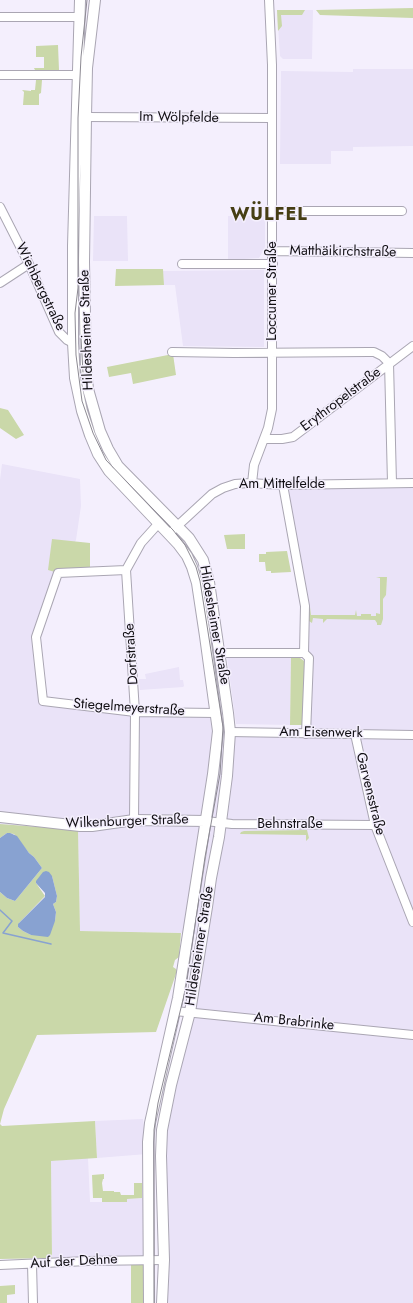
<!DOCTYPE html>
<html>
<head>
<meta charset="utf-8">
<style>
	body { margin:0 }
	canvas { display:block; background:#f4effd }
</style>
</head>
<body>
<canvas width="413" height="1303"></canvas>
<script>
const ctx = document.querySelector('canvas').getContext('2d');
ctx.lineJoin = 'round';
function fillPath(path, color) { ctx.fillStyle = color; ctx.fill(path, 'evenodd'); }
const shape = rows => new Path2D(rows.map(r => 'M' + r).join(''));
function stroke(path, color, width, dash) { ctx.strokeStyle = color; ctx.lineWidth = width; ctx.lineCap = dash ? 'butt' : 'round'; ctx.setLineDash(dash || []); ctx.stroke(path); }
function write(font, color, halo, rows, align = 'center') {
  ctx.font = font + ' Jost,sans-serif'; ctx.lineWidth = 3; ctx.setLineDash([]); ctx.textBaseline = 'middle'; ctx.strokeStyle = halo; ctx.fillStyle = color; for (const [text, x, y, turn = 0] of rows) {
    ctx.save(); ctx.translate(x, y); ctx.rotate((+turn || 0) * Math.PI / 180); ctx.textAlign = isNaN(turn) ? turn : align; if (halo) ctx.strokeText(text, 0, 0); ctx.fillText(text, 0, 0); ctx.restore();
  }
}
const built = shape([
	[277,10,313,10,312,59,283,59,280,56],
	[353,69,413,69,413,146,353,147,353,151,331,151,331,164,280,164,281,71,353,72],
	[94,216,127,216,128,261,93,261],
	[228,216,265,216,265,247,259,258,228,260],
	[264,270,264,347,183,346,175,285,164,285,163,271],
	[2,464,80,479,81,506,76,540,56,573,34,637,41,700,137,710,215,712,218,731,230,732,305,734,309,658,304,653,305,625,283,485,413,483,413,1303,162,1303,161,1156,204,936,189,933,80,931,78,831,0,824,0,480],
	[227,657,291,657,290,725,236,724],
	[179,667,180,680,183,680,184,686,183,687,140,690,139,679,146,679,145,674],
	[143,1119,147,1154,97,1158,95,1121],
	[88,1158,90,1202,126,1202,127,1199,144,1198,145,1256,52,1258,51,1161]
]);
const green = shape([
	[413,8,413,18,320,15,316,10],
	[277,10,305,10,302,15,281,15,282,26,278,31],
	[58,45,59,70,35,70,34,68,44,68,44,57,36,57,36,46],
	[36,80,42,80,41,93,39,94,39,105,23,105,24,92,22,90,31,91,31,90,35,90],
	[116,269,163,269,164,285,115,286],
	[173,354,176,375,133,384,131,373,109,377,107,367],
	[0,408,8,410,24,435,16,439,0,428],
	[245,534,245,549,227,549,224,535],
	[52,539,90,543,90,572,58,573,48,570],
	[287,551,291,572,271,573,271,571,266,571,265,562,259,562,259,554,266,554,266,552],
	[376,577,387,577,386,595,383,599,383,619,381,625,377,625,377,623,375,620,327,619,323,623,323,619,313,618,312,623,309,621,309,607,310,607,311,615,355,615,356,610,357,616,361,616,361,614,371,614,371,616,376,616,376,613,380,614,380,578],
	[291,657,300,658,307,663,304,725,290,725],
	[0,824,78,830,80,931,181,933,179,957,175,960,173,967,176,969,177,971,156,1032,37,1035,4,1109,0,1124,2,1126,95,1121,97,1158,51,1161,52,1258,0,1259,0,892,7,898,15,901,42,868,34,857,29,853,14,834,7,833,0,838],
	[52,876,57,896,56,902,53,904,56,912,55,921,31,935,23,931,18,927,19,923,45,896,36,883],
	[307,830,309,838,306,841,306,835,240,834,241,832,244,831],
	[104,1174,104,1179,103,1179,102,1183,103,1191,114,1191,114,1192,120,1192,121,1195,134,1195,134,1183,142,1183,142,1198,127,1199,127,1202,102,1202,102,1198,93,1198,92,1175],
	[131,1261,147,1261,148,1303,131,1303],
	[15,1285,15,1294,7,1295,7,1303,0,1303,0,1286]
]);
const water = shape([
	[7,833,10,833,17,836,29,853,34,857,42,868,15,901,7,898,0,892,0,838],
	[46,871,49,872,52,876,57,896,56,902,53,904,56,912,55,921,50,935,48,937,31,935,23,931,18,927,18,924,45,897,45,893,36,883,36,881,43,872]
]);
const stream = shape([
	[0,910,12,921,3,933,51,944]
]);
const minor = shape([
	[0,17,80,17],
	[0,75,77,75],
	[86,117,272,118],
	[0,207,29,264,59,332,67,340,73,343],
	[272,211,402,211],
	[273,251,413,253],
	[182,264,273,264],
	[0,283,29,264],
	[172,352,234,353,369,352,374,352,382,356,389,363,392,483],
	[264,439,282,439,293,437,413,346],
	[252,483,254,465,268,428,272,409,272,65,269,0],
	[283,485,305,606,304,653,309,658,306,734],
	[173,530,212,494,223,488,235,484,249,483,283,485,413,483],
	[126,570,58,573,36,637,43,701,135,712,215,713],
	[218,653,304,653],
	[230,732,413,735],
	[355,734,375,825,413,922],
	[134,820,135,712,126,570,141,543,159,523],
	[206,821,232,824,375,825],
	[175,1011,413,1035],
	[32,1264,33,1303],
	[0,1265,88,1261,164,1260]
]);
const major = shape([
	[80,0,73,246,73,343,75,378,82,411,90,435,98,454,109,471,178,544,187,556,192,567,197,583,205,636,218,731,213,774,178,998,150,1123,148,1142,149,1303],
	[95,0,87,68,86,117,84,262,86,368,88,389,100,431,108,449,118,466,189,538,203,560,209,582,228,713,230,732,227,776,219,837,211,878,207,907,190,1012,171,1085,162,1130,161,1156,164,1260,162,1303],
	[0,817,80,826,92,826,134,820,206,821]
]);
const tram = shape([
	[87,0,81,57,78,118,78,288,75,313,76,355,82,401,93,433,106,460,173,530,185,545,196,567,200,581,223,727,220,774,205,857,186,987,158,1103,154,1130,154,1303],
	[81,338,83,372]
]);
const streetNames = [
	["Im Wölpfelde",179,118,1],
	["Matthäikirchstraße",343,252,1],
	["Wiehbergstraße",40,287,64],
	["Loccumer Straße",273,291,-90],
	["Hildesheimer Straße",87,330,-92],
	["Erythropelstraße",341,400,-37],
	["Am Mittelfelde",282,485],
	["Hildesheimer Straße",214,625,80],
	["Dorfstraße",132,654,-94],
	["Stiegelmeyerstraße",129,708,4],
	["Am Eisenwerk",321,733,1],
	["Garvensstraße",370,794,76],
	["Wilkenburger Straße",127,822,-2],
	["Behnstraße",290,825],
	["Hildesheimer Straße",200,946,-81],
	["Am Brabrinke",294,1022,6],
	["Auf der Dehne",74,1262,-3]
];
const districtNames = [
	["WÜLFEL",269,216]
];
fillPath(built, '#eae3f8');
fillPath(green, '#cad8a9');
fillPath(water, '#88a2d1');
stroke(stream, '#88a2d1', 1.5);
stroke(minor, '#aaa6b3', 10);
stroke(major, '#aaa6b3', 12);
stroke(minor, '#fff', 8);
stroke(major, '#fff', 10);
stroke(tram, '#8d8a93', 1);
write('14px', '#100e12', '#f4effd', streetNames);
ctx.letterSpacing = '1px';
write('bold 18px', '#463e14', '#f4effd', districtNames);
ctx.letterSpacing = '0px';
</script>
</body>
</html>
